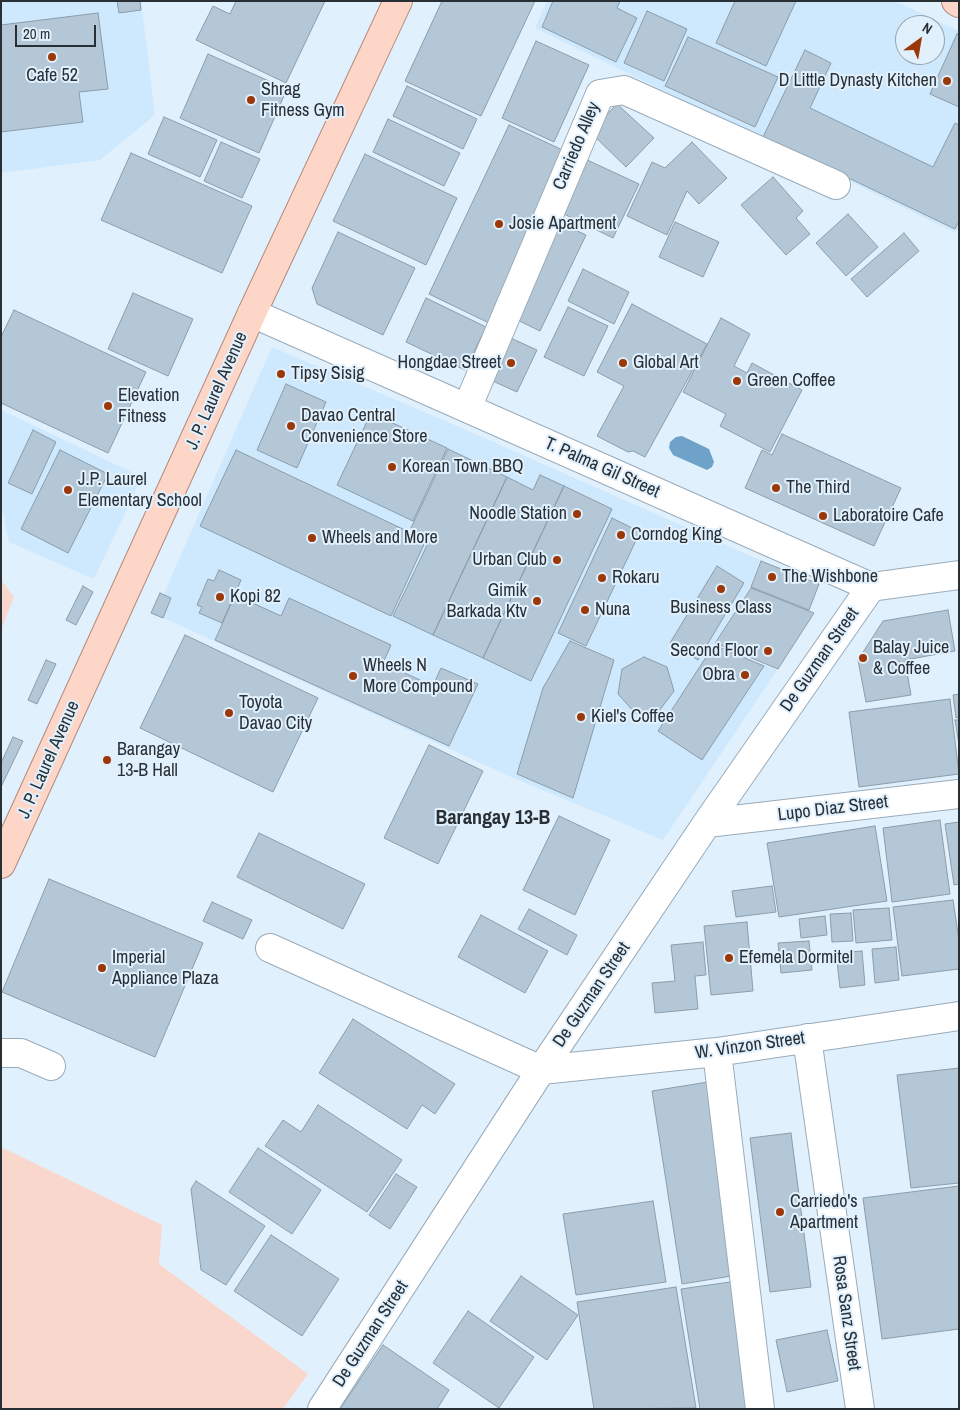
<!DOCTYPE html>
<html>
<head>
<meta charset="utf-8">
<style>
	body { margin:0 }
	#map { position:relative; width:960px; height:1410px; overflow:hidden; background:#e1f0fd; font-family:"Archivo Narrow",sans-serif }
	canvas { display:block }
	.frame { position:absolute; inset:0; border:2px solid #282f35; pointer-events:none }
	.north { position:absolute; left:895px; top:15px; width:50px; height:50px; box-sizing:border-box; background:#e1f0fd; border:1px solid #97a3ad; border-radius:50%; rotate:32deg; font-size:14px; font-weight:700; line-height:20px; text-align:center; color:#282f35 }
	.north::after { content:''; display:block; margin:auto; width:18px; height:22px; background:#9c3708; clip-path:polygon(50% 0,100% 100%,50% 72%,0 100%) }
	.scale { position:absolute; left:15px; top:25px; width:81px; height:22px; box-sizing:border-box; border:2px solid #282f35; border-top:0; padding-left:6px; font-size:15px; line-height:18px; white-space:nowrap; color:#282f35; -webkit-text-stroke:4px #e1f0fd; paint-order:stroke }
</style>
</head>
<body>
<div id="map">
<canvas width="960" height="1410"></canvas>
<div class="frame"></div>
<div class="north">N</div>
<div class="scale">20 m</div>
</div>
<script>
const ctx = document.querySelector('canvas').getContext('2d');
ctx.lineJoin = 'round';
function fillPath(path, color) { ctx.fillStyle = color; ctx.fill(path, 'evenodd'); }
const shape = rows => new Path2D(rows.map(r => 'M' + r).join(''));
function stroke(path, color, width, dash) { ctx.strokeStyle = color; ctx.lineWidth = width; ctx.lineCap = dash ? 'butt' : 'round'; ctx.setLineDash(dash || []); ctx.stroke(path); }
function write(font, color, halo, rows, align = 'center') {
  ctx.font = font + ' "Archivo Narrow",sans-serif'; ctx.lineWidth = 4; ctx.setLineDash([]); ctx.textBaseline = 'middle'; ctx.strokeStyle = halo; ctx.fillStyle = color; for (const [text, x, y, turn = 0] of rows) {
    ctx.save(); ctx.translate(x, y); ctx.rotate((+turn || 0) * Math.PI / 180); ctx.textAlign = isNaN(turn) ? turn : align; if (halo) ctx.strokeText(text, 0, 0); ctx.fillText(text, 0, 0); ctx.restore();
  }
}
const built = shape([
	[1,1,141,1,155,115,100,160,1,173],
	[547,1,895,1,959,31,959,226,956,233,535,28],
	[905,25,935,25,935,55,905,55],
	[272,347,457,426,760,560,750,587,713,644,777,670,663,840,511,777,155,614],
	[1,410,142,477,94,579,9,542,1,503]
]);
const green = shape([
	[1,580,14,597,1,630],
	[1,1147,162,1225,159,1264,308,1374,283,1409,1,1409]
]);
const water = shape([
	[682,436,709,449,714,462,712,467,707,470,673,455,669,448,670,442,676,437]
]);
const building = shape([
	[117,1,140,1,141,10,119,13,117,1],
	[236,1,325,1,286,83,196,40,213,6,230,14,236,1],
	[442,1,535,1,481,116,405,81,442,1],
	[553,1,620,1,617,8,637,18,616,62,542,27,553,1],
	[735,1,796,1,766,66,716,43,735,1],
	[647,11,687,29,664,81,624,63,647,11],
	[98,13,108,89,79,92,83,122,1,132,1,25,98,13],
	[957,34,959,35,959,107,930,94,957,34],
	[688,37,778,77,755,127,665,86,688,37],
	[536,41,589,65,554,142,502,118,536,41],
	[805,50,831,63,810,108,933,167,955,123,959,125,959,221,955,229,763,137,805,50],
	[208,54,287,89,259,153,180,118,208,54],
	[407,86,477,119,463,149,393,116,407,86],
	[617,104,654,138,626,167,590,132,617,104],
	[164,117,217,140,200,177,148,154,164,117],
	[388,119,460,153,444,186,373,152,388,119],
	[509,125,569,153,489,323,429,294,509,125],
	[221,142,260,159,242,198,204,181,221,142],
	[692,142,727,178,699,204,687,191,667,235,627,216,652,162,665,168,692,142],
	[131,153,252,206,222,273,101,220,131,153],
	[365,154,457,198,426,265,333,221,365,154],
	[585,159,639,184,613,238,560,212,585,159],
	[773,177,803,211,796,218,810,234,786,255,741,205,773,177],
	[848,214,878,247,846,276,816,243,848,214],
	[556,221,586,235,540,331,511,317,556,221],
	[675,222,719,242,703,277,659,257,675,222],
	[338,232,415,268,383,335,317,304,312,288,338,232],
	[904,233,919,251,867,297,851,279,904,233],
	[583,269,629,292,614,324,568,301,583,269],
	[133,293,193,319,168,376,108,349,133,293],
	[426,298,486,327,465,370,406,342,426,298],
	[632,304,707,344,645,457,633,451,628,452,597,436,624,386,597,372,632,304],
	[568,307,608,326,584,376,544,357,568,307],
	[14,310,146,372,108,453,1,403,1,337,14,310],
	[721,318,750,334,734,366,747,373,752,363,802,390,770,452,720,426,726,414,683,392,721,318],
	[504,335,537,350,517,392,484,377,504,335],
	[286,384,326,402,297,468,257,450,286,384],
	[371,413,447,448,413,521,337,485,371,413],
	[33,430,56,442,32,494,8,483,33,430],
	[782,434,901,488,874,546,745,488,762,450,772,455,782,434],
	[448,449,507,477,433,635,393,616,431,537,411,528,448,449],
	[60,450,108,474,68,553,21,529,60,450],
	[236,450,426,540,391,616,200,526,236,450],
	[540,475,564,486,483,658,433,635,507,477,533,490,540,475],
	[564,486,612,509,531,681,483,658,564,486],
	[612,518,640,532,586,646,558,633,612,518],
	[761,561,819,584,809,610,751,587,761,561],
	[717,566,744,583,698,660,670,643,717,566],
	[219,570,241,580,222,623,199,613,202,607,197,605,208,579,214,581,219,570],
	[83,586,93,592,76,625,66,620,83,586],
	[751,588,814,613,778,669,715,643,751,588],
	[160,593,171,598,163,618,151,613,160,593],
	[235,595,281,616,289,598,391,645,383,663,433,686,441,668,478,684,449,746,215,640,235,595],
	[948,610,955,651,905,660,911,695,866,702,858,660,883,621,948,610],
	[185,635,318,698,273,792,140,728,185,635],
	[570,641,614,660,573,798,517,774,543,688,570,641],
	[714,645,764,666,702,760,658,731,714,645],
	[644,657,667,667,674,691,659,711,635,713,618,694,622,669,644,657],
	[46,660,56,664,37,704,28,700,46,660],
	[959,694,959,717,956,718,953,695,959,694],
	[950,699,959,774,859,787,849,712,950,699],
	[955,720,959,720,959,745,955,720],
	[13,737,23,741,1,787,1,763,13,737],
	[429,745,483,771,438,864,384,838,429,745],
	[559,816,610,840,575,915,523,890,559,816],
	[940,820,950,894,892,902,883,828,940,820],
	[959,822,959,884,954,885,945,824,959,822],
	[875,826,887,901,779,917,767,843,875,826],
	[259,833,365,884,343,929,237,877,259,833],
	[49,879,203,943,155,1057,2,992,49,879],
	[772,886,776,912,736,917,732,891,772,886],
	[953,900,959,940,959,969,902,976,893,907,953,900],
	[212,902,252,920,243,939,203,921,212,902],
	[889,908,892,940,856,943,853,910,889,908],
	[529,909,577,935,567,955,518,929,529,909],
	[851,913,853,941,832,942,830,914,851,913],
	[481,915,548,951,525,993,458,957,481,915],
	[825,916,827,935,801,938,799,919,825,916],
	[747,922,753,991,711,995,704,926,747,922],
	[809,941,812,970,781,973,778,943,809,941],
	[703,942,706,975,695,976,698,1009,655,1013,652,983,675,981,671,945,703,942],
	[896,947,899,980,875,983,872,949,896,947],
	[862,951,865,985,840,988,836,953,862,951],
	[353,1019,455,1084,435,1114,422,1105,407,1129,319,1073,353,1019],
	[959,1068,959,1183,911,1188,897,1075,959,1068],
	[708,1082,738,1275,682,1284,652,1091,708,1082],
	[318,1105,402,1160,367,1212,265,1146,283,1120,301,1132,318,1105],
	[791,1133,811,1287,770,1292,750,1138,791,1133],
	[258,1148,321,1190,292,1234,229,1192,258,1148],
	[396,1174,417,1187,390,1229,369,1215,396,1174],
	[196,1181,265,1226,226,1285,201,1270,191,1189,196,1181],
	[959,1186,959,1329,882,1339,863,1198,959,1186],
	[653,1201,666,1282,576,1295,563,1214,653,1201],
	[271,1235,339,1279,302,1336,234,1291,271,1235],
	[521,1276,578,1315,547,1360,490,1321,521,1276],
	[737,1281,756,1409,700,1409,681,1289,737,1281],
	[676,1287,696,1408,594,1409,577,1302,676,1287],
	[468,1311,534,1357,499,1408,433,1363,468,1311],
	[827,1330,838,1381,787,1392,776,1340,827,1330],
	[383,1345,449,1390,437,1409,340,1409,383,1345]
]);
const minor = shape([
	[252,313,871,587,959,575],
	[467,408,600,94,624,90,836,185],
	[707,823,959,794],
	[270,948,541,1070],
	[807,1038,860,1409],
	[717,1052,760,1409],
	[1,1053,21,1053,51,1066],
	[541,1070,717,1052,959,1016],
	[322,1409,541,1070,707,823,871,587]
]);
const major = shape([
	[956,1,959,3],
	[1,864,252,313,398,1]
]);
const markers = [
	[52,57,5,"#9c3708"],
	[947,81,5,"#9c3708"],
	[251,100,5,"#9c3708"],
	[499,224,5,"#9c3708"],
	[511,363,5,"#9c3708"],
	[623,363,5,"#9c3708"],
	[281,374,5,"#9c3708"],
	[737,381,5,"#9c3708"],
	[108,406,5,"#9c3708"],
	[291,426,5,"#9c3708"],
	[392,467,5,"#9c3708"],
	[776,488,5,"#9c3708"],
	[68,490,5,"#9c3708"],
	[577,514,5,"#9c3708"],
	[823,516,5,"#9c3708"],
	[621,535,5,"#9c3708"],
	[312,538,5,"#9c3708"],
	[557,560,5,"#9c3708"],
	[772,577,5,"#9c3708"],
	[602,578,5,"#9c3708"],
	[721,589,5,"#9c3708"],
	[220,597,5,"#9c3708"],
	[537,601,5,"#9c3708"],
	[585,610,5,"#9c3708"],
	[768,651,5,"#9c3708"],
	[863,658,5,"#9c3708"],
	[745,675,5,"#9c3708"],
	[353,676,5,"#9c3708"],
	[229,713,5,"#9c3708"],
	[581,717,5,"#9c3708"],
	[107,760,5,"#9c3708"],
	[729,958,5,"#9c3708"],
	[102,968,5,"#9c3708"],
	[780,1212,5,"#9c3708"]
];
const poiNames = [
	["Cafe 52",52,76,"center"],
	["D Little Dynasty Kitchen",937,81,"right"],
	["Shrag",261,90],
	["Fitness Gym",261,111],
	["Josie Apartment",509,224],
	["Hongdae Street",501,363,"right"],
	["Global Art",633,363],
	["Tipsy Sisig",291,374],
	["Green Coffee",747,381],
	["Elevation",118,396],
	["Fitness",118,417],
	["Davao Central",301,416],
	["Convenience Store",301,437],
	["Korean Town BBQ",402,467],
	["J.P. Laurel",78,480],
	["Elementary School",78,501],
	["The Third",786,488],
	["Noodle Station",567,514,"right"],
	["Laboratoire Cafe",833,516],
	["Corndog King",631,535],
	["Wheels and More",322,538],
	["Urban Club",547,560,"right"],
	["The Wishbone",782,577],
	["Rokaru",612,578],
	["Gimik",527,591,"right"],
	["Barkada Ktv",527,612,"right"],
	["Kopi 82",230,597],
	["Business Class",721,608,"center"],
	["Nuna",595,610],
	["Balay Juice",873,648],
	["& Coffee",873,669],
	["Second Floor",758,651,"right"],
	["Wheels N",363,666],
	["More Compound",363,687],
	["Obra",735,675,"right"],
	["Toyota",239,703],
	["Davao City",239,724],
	["Kiel's Coffee",591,717],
	["Barangay",117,750],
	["13-B Hall",117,771],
	["Imperial",112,958],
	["Appliance Plaza",112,979],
	["Efemela Dormitel",739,958],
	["Carriedo's",790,1202],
	["Apartment",790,1223]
];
const streetNames = [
	["Carriedo Alley",577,146,-67],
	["J. P. Laurel Avenue",217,391,-66],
	["T. Palma Gil Street",602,468,24],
	["De Guzman Street",820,660,-55],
	["J. P. Laurel Avenue",49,760,-66],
	["Lupo Diaz Street",833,809,-7],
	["De Guzman Street",592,995,-56],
	["W. Vinzon Street",750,1046,-8],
	["Rosa Sanz Street",846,1313,82],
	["De Guzman Street",371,1334,-57]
];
const quarterNames = [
	["Barangay 13-B",493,819]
];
fillPath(built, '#cee8fd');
fillPath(green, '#fad7cc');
fillPath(water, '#6fa2c9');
fillPath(building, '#b4c7d6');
stroke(building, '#8b9dab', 1);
stroke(minor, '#99abba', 30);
stroke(major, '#b3897c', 30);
stroke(minor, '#fff', 28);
stroke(major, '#fed6c7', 28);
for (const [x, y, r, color] of markers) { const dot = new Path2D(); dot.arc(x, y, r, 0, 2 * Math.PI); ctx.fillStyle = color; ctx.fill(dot); stroke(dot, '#e1f0fd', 2); }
write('18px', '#282f35', '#e1f0fd', poiNames, 'left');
write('18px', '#282f35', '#e1f0fd', streetNames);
write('bold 20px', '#282f35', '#e1f0fd', quarterNames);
</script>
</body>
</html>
